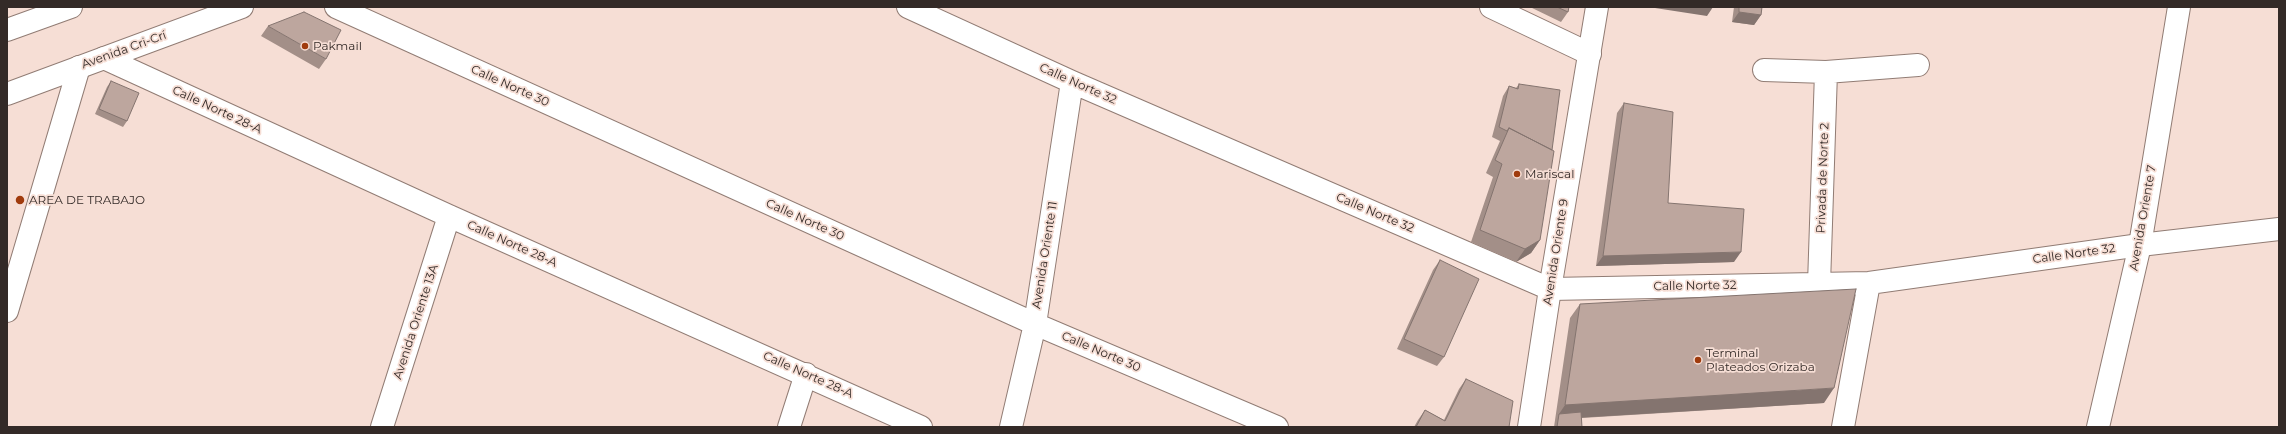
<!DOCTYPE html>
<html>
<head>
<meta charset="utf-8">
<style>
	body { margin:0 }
	#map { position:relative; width:2286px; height:434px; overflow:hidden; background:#f6ded5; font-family:Montserrat,sans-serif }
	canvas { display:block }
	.frame { position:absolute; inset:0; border:8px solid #332a27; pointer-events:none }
</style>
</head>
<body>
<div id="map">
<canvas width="2286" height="434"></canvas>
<div class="frame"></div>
</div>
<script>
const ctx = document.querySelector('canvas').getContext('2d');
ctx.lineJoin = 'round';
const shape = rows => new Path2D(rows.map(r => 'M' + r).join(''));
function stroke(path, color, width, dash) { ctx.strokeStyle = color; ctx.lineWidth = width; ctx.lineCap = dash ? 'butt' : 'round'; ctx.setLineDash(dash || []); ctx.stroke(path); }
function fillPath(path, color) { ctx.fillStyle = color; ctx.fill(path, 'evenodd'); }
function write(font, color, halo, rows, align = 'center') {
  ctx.font = font + ' Montserrat,sans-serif'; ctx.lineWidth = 3.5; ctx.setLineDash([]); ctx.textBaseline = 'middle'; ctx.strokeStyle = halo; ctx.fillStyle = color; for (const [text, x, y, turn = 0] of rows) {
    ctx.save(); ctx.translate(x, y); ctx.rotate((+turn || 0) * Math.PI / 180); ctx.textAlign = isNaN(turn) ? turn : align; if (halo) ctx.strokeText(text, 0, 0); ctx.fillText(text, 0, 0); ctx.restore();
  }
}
const street = shape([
	[336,7,1035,324,1277,427],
	[908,7,1072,82,1550,289,1869,283,2140,245,2279,229],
	[1491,7,1590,54],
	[104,58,449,216,921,427],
	[1764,70,1826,72,1918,65],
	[1819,284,1826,72],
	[7,311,79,67],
	[382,427,449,216],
	[789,427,806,374],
	[1011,427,1035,324,1072,82],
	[1843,427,1869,283]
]);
const secondary = shape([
	[7,30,71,7],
	[7,94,242,7],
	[1529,427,1550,289,1597,7],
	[2098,427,2140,245,2179,7]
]);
const wall = shape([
	[1530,7,1569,7,1568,12,1561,22],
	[1734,7,1762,7,1761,15,1754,25,1732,22],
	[268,26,326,59,319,69,261,36],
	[111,81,127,121,123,127,95,114,107,87],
	[1519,84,1540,240,1531,253,1516,262,1471,242,1493,177,1486,173,1500,141,1492,137,1503,96,1509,86,1516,88],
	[1624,103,1668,203,1734,262,1596,266,1617,113],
	[1440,260,1444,357,1437,366,1397,349,1433,270],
	[1580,304,1824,403,1582,418,1582,427,1554,427,1570,318],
	[1466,379,1509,427,1414,427,1418,420,1425,410,1444,420,1459,389]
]);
const shadedWall = shape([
	[1656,7,1713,7,1707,16,1655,8],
	[1739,12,1761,15,1754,25,1732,22],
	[1540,240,1531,253,1516,262,1525,249],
	[1741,252,1734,262,1596,266,1603,256],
	[1834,388,1824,403,1558,419,1559,414,1565,405]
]);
const building = shape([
	[1557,7,1569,7,1568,12,1557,7],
	[1739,7,1762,7,1761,15,1739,12,1739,7],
	[304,12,341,30,326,59,268,26,304,12],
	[111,81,139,93,127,121,99,109,111,81],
	[1519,84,1560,90,1552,150,1509,128,1507,131,1499,127,1509,86,1518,89,1519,84],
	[1624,103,1673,112,1668,203,1744,209,1741,252,1603,256,1624,103],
	[1509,128,1554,151,1540,240,1525,249,1480,230,1502,164,1495,160,1509,128],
	[1440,260,1479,279,1444,357,1404,339,1440,260],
	[1856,289,1834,388,1565,405,1580,304,1856,289],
	[1466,379,1513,401,1509,427,1416,427,1425,410,1445,421,1466,379],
	[1581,412,1582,427,1557,427,1559,414,1581,412]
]);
const markers = [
	[305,46,4,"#a03b0d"],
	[1517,174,4,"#a03b0d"],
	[20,200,5,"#a03b0d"],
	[1698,360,4,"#a03b0d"]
];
const poiNames = [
	["Pakmail",313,46],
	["Mariscal",1525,174],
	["AREA DE TRABAJO",29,200],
	["Terminal",1706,353],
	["Plateados Orizaba",1706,367]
];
const streetNames = [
	["Avenida Cri-Crí",124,50,-20],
	["Calle Norte 32",1078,84,24],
	["Calle Norte 30",510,86,24],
	["Calle Norte 28-A",217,110,25],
	["Privada de Norte 2",1823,178,-88],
	["Calle Norte 32",1375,213,23],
	["Avenida Oriente 7",2143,218,-80],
	["Calle Norte 30",805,220,24],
	["Calle Norte 28-A",512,244,24],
	["Avenida Oriente 9",1556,252,-81],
	["Calle Norte 32",2074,254,-8],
	["Avenida Oriente 11",1045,255,-81],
	["Calle Norte 32",1695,286,-1],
	["Avenida Oriente 13A",416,322,-72],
	["Calle Norte 30",1101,352,23],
	["Calle Norte 28-A",808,375,24]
];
stroke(street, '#917c74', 24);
stroke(secondary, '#917c74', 24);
stroke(street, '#fff', 22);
stroke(secondary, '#fff', 22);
fillPath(wall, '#a38f88');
fillPath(shadedWall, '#84746f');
fillPath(building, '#bda69e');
stroke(building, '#84746f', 1);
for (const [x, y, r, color] of markers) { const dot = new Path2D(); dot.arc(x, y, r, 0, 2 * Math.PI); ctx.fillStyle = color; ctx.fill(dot); stroke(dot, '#f6ded5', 1.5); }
write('12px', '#332a27', '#f6ded5', poiNames, 'left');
write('12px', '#332a27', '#f6ded5', streetNames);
</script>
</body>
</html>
